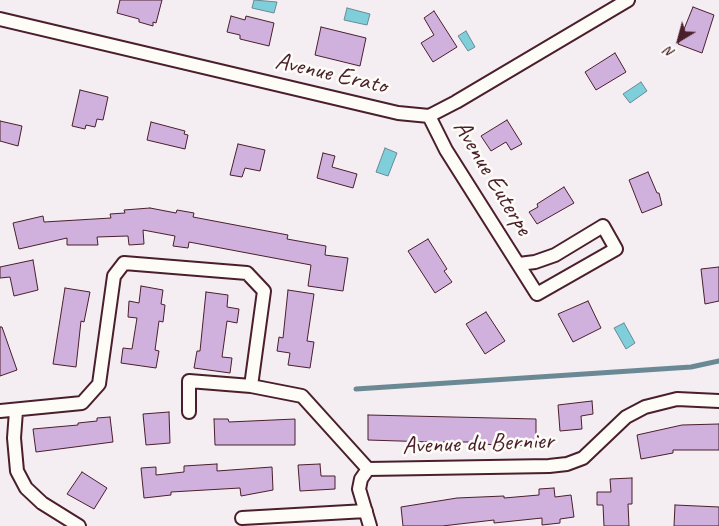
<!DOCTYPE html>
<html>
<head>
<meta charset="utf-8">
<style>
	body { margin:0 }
	#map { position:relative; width:719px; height:526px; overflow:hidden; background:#f4edf2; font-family:Caveat,sans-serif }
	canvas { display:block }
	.north { position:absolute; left:654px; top:15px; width:50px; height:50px; -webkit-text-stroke:4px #fdfcf7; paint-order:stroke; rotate:217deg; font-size:14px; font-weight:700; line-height:20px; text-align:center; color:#4a1f2b }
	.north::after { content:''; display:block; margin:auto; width:18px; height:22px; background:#4a1f2b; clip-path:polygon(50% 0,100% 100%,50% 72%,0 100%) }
</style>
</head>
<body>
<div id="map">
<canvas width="719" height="526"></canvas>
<div class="north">N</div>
</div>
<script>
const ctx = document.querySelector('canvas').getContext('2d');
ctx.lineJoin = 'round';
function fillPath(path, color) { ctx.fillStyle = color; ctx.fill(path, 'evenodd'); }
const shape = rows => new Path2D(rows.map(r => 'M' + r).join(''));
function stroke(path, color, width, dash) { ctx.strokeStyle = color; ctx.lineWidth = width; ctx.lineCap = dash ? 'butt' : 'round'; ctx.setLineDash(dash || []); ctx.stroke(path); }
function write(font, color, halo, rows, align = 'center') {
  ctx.font = font + ' Caveat,sans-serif'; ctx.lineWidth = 5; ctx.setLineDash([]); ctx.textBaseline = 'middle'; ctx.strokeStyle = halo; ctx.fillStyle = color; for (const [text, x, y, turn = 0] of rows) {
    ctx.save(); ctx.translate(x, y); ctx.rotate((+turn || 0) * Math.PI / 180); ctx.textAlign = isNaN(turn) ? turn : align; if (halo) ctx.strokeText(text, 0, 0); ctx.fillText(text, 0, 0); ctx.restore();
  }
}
const water = shape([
	[254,0,277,2,274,13,252,8,254,0],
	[347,8,370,14,367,25,344,20,347,8],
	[466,31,475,47,468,51,458,36,466,31],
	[641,82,647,91,630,103,623,94,641,82],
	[385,148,397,153,388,176,376,172,385,148],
	[624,323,635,343,626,349,614,328,624,323]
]);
const stream = shape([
	[356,389,691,367,719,361]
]);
const building = shape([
	[120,0,162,0,156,23,153,22,153,26,139,22,139,19,117,13,120,0],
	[693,7,714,15,702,53,678,44,693,7],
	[434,11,457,47,433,62,421,43,434,35,424,18,434,11],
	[231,16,245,20,246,16,274,23,269,46,240,39,240,35,227,32,231,16],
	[321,27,366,38,360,66,315,55,321,27],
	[615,53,626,72,596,90,585,72,615,53],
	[80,90,108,97,103,120,97,119,95,127,86,125,85,129,72,126,80,90],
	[507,120,522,144,511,150,506,142,491,151,481,136,507,120],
	[0,121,22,126,18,146,0,141,0,121],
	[151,122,185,131,184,134,188,135,185,149,147,140,151,122],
	[238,144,265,150,260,171,245,168,242,177,230,175,238,144],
	[323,153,335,156,332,167,357,174,353,188,317,178,323,153],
	[648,172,657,193,659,193,662,205,642,213,629,180,648,172],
	[564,187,574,203,537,224,529,212,538,207,537,204,564,187],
	[150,208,176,213,177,210,194,213,193,217,288,235,287,239,326,246,325,255,348,258,343,291,308,286,311,265,189,242,188,248,173,246,175,236,143,230,144,244,129,245,128,236,97,237,98,245,67,245,67,238,19,249,13,223,43,216,44,222,111,218,110,214,125,213,124,210,150,208],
	[428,239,447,269,444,271,452,282,435,293,408,251,428,239],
	[33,260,38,290,14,296,10,277,0,278,0,267,33,260],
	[719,267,719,301,705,304,701,269,719,267],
	[141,286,163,290,161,304,165,305,163,322,159,321,155,350,159,351,156,368,121,363,123,348,132,349,137,318,128,317,129,301,139,303,141,286],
	[65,288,90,292,84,322,81,321,76,367,53,364,65,288],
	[288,290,314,294,307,341,314,342,310,368,288,365,290,353,277,351,279,337,283,338,288,290],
	[206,292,228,295,227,307,239,309,237,323,227,321,222,357,232,358,230,373,194,368,197,351,200,351,206,292],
	[588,301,601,328,573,342,558,314,588,301],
	[486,312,505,341,485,354,466,324,486,312],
	[0,327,2,327,17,370,0,376,0,327],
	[592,401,593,414,581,416,582,429,560,431,558,405,592,401],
	[169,412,170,443,146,445,143,414,169,412],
	[368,415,536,419,536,446,476,444,476,442,443,442,443,444,430,444,431,442,368,440,368,415],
	[110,417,113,442,36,452,33,429,78,425,78,423,97,421,97,418,110,417],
	[214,419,228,419,229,422,295,419,295,445,215,445,214,419],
	[719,424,719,450,673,450,673,453,641,459,637,435,682,425,719,424],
	[217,464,217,471,272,467,273,490,241,496,240,488,171,492,171,495,144,498,141,468,156,467,156,475,184,472,184,466,217,464],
	[320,464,321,476,335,476,335,489,300,491,298,465,320,464],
	[82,472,107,488,94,509,67,494,82,472],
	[632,478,632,504,628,504,629,526,604,526,603,505,597,505,597,492,611,492,610,479,632,478],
	[554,488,555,497,571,495,574,517,560,519,560,523,542,525,542,518,494,523,494,520,442,526,403,526,401,507,457,498,504,496,504,498,539,495,539,489,554,488],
	[675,505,719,507,719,526,674,526,675,505]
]);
const minor = shape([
	[0,19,398,113,429,116,456,102,628,0],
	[429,116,446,150,537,294,616,249,603,226,555,255,535,262,519,264],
	[0,411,82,403,99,384,114,276,124,263,247,273,264,291,251,386,302,396,368,469,361,479,359,489,370,526],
	[16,411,14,438,17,471,26,488,42,503,79,526],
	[189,412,189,381,251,386],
	[368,469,549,466,567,464,583,458,626,417,645,407,677,399,719,401],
	[242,518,366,511]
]);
const streetNames = [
	["Avenue Erato",331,74,13],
	["Avenue Euterpe",492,178,59],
	["Avenue du Bernier",478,444,-2]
];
fillPath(water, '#7fcfdb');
stroke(water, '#6a8995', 1);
stroke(stream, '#6a8995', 5);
fillPath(building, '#d0b1dd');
stroke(building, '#4a1f2b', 1);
stroke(minor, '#4a1f2b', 16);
stroke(minor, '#fdfcf7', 12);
write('25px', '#4a1f2b', '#fdfcf7', streetNames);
</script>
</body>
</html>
